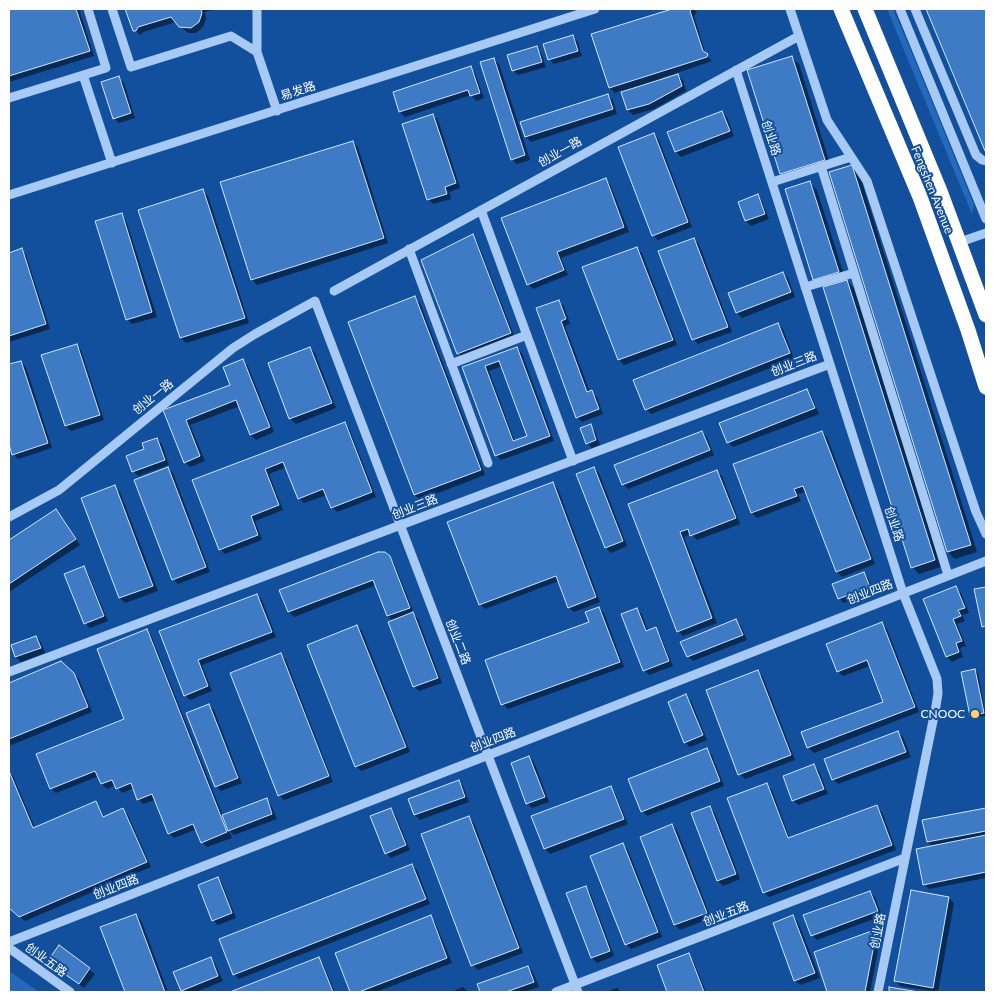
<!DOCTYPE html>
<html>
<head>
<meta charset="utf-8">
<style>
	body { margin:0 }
	#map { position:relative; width:995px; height:1001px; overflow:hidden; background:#124f9c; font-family:Lato,sans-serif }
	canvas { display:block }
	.frame { position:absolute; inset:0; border:10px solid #fff; pointer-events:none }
</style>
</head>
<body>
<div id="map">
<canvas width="995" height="1001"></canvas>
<div class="frame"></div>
</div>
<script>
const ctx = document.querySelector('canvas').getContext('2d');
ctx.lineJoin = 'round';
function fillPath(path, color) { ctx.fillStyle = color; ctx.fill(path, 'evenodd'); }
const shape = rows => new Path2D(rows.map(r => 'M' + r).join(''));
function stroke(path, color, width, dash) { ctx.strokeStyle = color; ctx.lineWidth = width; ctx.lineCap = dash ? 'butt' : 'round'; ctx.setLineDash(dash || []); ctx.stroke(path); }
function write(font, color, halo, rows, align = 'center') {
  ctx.font = font + ' Lato,"Noto Sans SC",sans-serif'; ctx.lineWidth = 4; ctx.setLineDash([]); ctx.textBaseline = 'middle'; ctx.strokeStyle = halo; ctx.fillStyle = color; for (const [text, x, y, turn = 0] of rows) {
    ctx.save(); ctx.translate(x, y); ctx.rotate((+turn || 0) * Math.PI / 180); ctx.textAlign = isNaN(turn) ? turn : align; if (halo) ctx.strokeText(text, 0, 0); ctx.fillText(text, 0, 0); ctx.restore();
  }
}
const green = shape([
	[887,9,893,9,914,58,974,205,972,214],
	[9,971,39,992,9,992]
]);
const shadow = shape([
	[9,9,79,9,94,56,9,82],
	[128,9,216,9,205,12,206,19,203,27,196,33,188,33,176,22,143,32,141,35,134,30],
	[680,9,693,9,697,12,694,16,706,55,712,61,662,78,663,80,678,75,683,80,686,91,654,109,633,115,628,110,622,90,615,93,610,88,593,35],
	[927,9,986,9,986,151,986,150],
	[573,37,578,42,582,56,554,64,549,59],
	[536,48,541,53,546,67,518,75,513,70],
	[792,58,799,64,831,167,788,180,781,173],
	[494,59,499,64,530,160,517,164,512,159],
	[470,68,475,73,484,98,476,101,471,95,405,117,400,112,394,93],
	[119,78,124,83,135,118,119,123,114,118],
	[608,95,613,100,617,114,531,142,526,137],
	[722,112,727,117,734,136,681,157,676,152],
	[433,115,438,120,460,188,449,192,451,199,433,204,428,199],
	[654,135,659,140,692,227,658,240,653,235],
	[353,142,358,147,388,243,257,285,252,280],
	[852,166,859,173,977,552,955,559,948,552,831,173],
	[605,179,610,184,629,232,561,258,568,275,533,289,528,284],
	[810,183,817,190,845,278,821,286,814,279],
	[203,191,208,196,249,323,186,343,181,338,140,211],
	[757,196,762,201,769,219,751,226,746,221,739,203],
	[122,215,126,220,157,317,132,324,127,319],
	[472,236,477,241,515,338,463,358,458,353],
	[694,239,699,244,732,332,698,344,693,339],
	[637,248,642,253,677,345,624,365,619,360],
	[21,250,26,255,50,329,9,342,9,254],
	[783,273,788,278,795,297,742,318,737,313],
	[847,281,854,288,941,567,919,574,912,567],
	[415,298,420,303,485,475,420,500,415,495],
	[559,301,564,306,570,324,565,326,590,392,592,392,597,397,603,414,582,422,577,417,538,309],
	[778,324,783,329,794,359,651,414,646,409],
	[76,345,81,350,104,420,71,431,66,426,43,356],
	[310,348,315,353,336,408,296,424,291,419,269,364],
	[517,348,522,353,554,441,501,460,496,455,464,367],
	[502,366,529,437,515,442,489,371],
	[243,361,248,366,274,432,256,440,251,435,240,406,190,425,205,461,190,467,185,462,165,411,232,385],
	[21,362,26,367,52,448,18,459,13,454,9,440,9,366],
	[806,390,811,395,819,414,733,447,728,442],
	[344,423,349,428,376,497,337,512,332,507,327,495,304,503,299,498,287,467,269,474,283,510,255,521,262,540,225,554,220,549,194,481],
	[590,426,595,431,600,445,592,448,587,443],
	[702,432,707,437,714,455,628,489,623,484],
	[822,432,827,437,875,564,842,577,837,572,806,492,798,494,801,501,757,518,752,513,734,465],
	[157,439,162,444,169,465,138,476,133,471,146,450],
	[168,468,173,473,210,572,178,584,173,579],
	[594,468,599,473,627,546,611,553,606,548],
	[717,471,722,476,740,524,697,540,691,534,684,537,717,623,683,636,678,631,629,504],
	[553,484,558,489,600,602,574,612,569,608,559,581,485,609,480,604],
	[115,487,120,492,158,591,125,603,120,598,83,499],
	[56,510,80,545,9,592,9,542],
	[389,557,394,563,414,613,412,613,418,619,442,683,419,691,414,686,393,621,388,616,376,585,294,617,289,612],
	[83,568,88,573,108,621,90,628,85,623],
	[864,573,868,578,874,592,844,603,839,598],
	[956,588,961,593,969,613,962,615,965,621,957,624,966,646,960,648,963,657,952,662,947,657],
	[986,588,986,630,983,626,976,590],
	[257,595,262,600,276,637,202,665,212,691,190,700,185,695,160,632],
	[599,608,604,613,624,667,508,709,503,704,591,623],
	[637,609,642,614,648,631,655,629,660,634,673,666,649,675,644,670],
	[736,621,741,626,747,640,693,661,688,656],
	[882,624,887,629,919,712,814,753,809,748,803,733,884,702,870,666,843,676,838,671],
	[357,626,362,631,410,752,361,771,356,766],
	[146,630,151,635,223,816,266,800,271,805,277,819,234,835,228,829,232,838,207,847,202,842,197,829,174,838,169,833,155,800,143,804,138,799,134,788,122,793,116,785,107,789,102,784,99,776,56,793,51,788,126,720],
	[36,637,41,642,45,653,21,662,16,657,12,646],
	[281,655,286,660,333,782,284,800,279,795],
	[61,663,79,679,92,712,9,746,9,684],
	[975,670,978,673,986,716,974,718,971,715],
	[758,672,763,677,795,760,745,779,740,774],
	[686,696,691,701,707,740,690,747,685,742],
	[209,705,214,710,242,783,221,791,216,786],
	[898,732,903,737,911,757,838,784,833,779],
	[707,750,712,755,724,786,647,816,642,811],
	[529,757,534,762,549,802,532,808,527,803],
	[814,766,819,771,828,794,798,805,793,800],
	[9,772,13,776,35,828,96,803,100,808,105,818,123,810,128,815,151,867,25,921,9,908],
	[458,781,463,786,469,802,420,820,415,815],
	[767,785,772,790,790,839,877,807,882,812,896,850,769,897,764,892],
	[610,788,615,793,628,824,550,854,545,849,533,817],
	[710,808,715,813,740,879,723,886,718,881],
	[390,809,395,814,410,850,391,858,386,853],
	[986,809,986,878,929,889,924,884,933,847,928,842,924,821],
	[469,818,474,823,523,953,478,970,473,965,423,835],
	[672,825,677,830,711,918,680,930,675,925,641,837],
	[623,845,628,850,662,937,631,949,626,944],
	[412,865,417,870,430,904,239,979,234,974],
	[217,878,222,883,236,918,218,925,213,920],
	[585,887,590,892,614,956,597,963,592,958,568,894],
	[912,891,949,898,954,903,938,992,900,986,895,980],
	[870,892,875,897,882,916,817,940,812,935],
	[136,915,141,920,168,992,126,992,102,928],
	[430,917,435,922,452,963,376,992,351,992,336,953],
	[793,917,798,922,820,978,800,985,795,980],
	[876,931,881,935,870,992,829,992,815,952],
	[59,947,95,974,84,988,49,962],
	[688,955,693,960,706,992,669,992,658,966],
	[210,958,215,963,223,981,196,992,184,992,175,972],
	[318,959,323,964,335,992,233,992],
	[528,967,533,972,539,987,524,992,482,992,479,985],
	[463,987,468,992,451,992],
	[617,988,621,992,606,992]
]);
const building = shape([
	[9,9,76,9,90,51,9,76,9,9],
	[125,9,201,9,202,13,199,22,191,28,179,27,171,17,138,27,136,31,133,31,125,9],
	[672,9,692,9,690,11,703,51,708,54,707,57,609,88,591,34,672,9],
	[926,9,986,9,986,151,985,151,926,9],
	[573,35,578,51,548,60,543,44,573,35],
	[537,46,542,62,512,71,507,55,537,46],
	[792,56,825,160,780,174,747,70,792,56],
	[494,58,525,155,511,160,480,62,494,58],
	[471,66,480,93,470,96,468,90,399,112,393,92,471,66],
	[678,74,682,86,649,104,627,110,621,92,678,74],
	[119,76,131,113,113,119,101,82,119,76],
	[608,94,613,109,525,137,520,122,608,94],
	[722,111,730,131,675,152,667,132,722,111],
	[433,114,456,183,445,187,447,194,427,200,402,124,433,114],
	[654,133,688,222,652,236,618,147,654,133],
	[353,141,384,238,251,280,220,182,353,141],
	[852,165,971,545,947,552,829,172,852,165],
	[606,178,624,227,557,252,564,270,527,285,501,218,606,178],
	[810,181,839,272,813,280,785,189,810,181],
	[203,189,245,318,180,338,138,210,203,189],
	[758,194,765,214,745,221,738,202,758,194],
	[122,213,152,312,126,320,95,221,122,213],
	[473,234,511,333,457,354,421,260,473,234],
	[694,238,728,327,692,340,658,251,694,238],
	[637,247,673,340,618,360,582,267,637,247],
	[22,248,46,324,9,336,9,253,22,248],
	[783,272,791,292,736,313,728,293,783,272],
	[847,280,935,560,911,568,823,287,847,280],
	[415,296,481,470,414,495,348,322,415,296],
	[559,300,566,319,561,321,587,392,592,390,599,409,576,418,536,308,559,300],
	[778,323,790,353,645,410,633,380,778,323],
	[77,344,100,415,65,426,41,355,77,344],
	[310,347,332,403,289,419,268,363,310,347],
	[517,347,550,436,495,456,462,367,517,347],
	[499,361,527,436,513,441,485,366,499,361],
	[243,359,270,427,250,435,236,400,186,420,200,456,184,463,163,410,230,385,223,367,243,359],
	[21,361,48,443,12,455,9,444,9,364,21,361],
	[807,389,815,408,727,443,719,423,807,389],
	[345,422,372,492,331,508,323,489,298,499,283,462,265,469,279,505,251,516,258,535,219,550,192,480,345,422],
	[591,424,596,440,586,444,580,428,591,424],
	[702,431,710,450,622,485,614,465,702,431],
	[822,431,871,559,836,572,803,486,794,489,797,496,751,513,733,464,822,431],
	[157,438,165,460,132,472,126,456,144,449,142,443,157,438],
	[168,467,206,567,172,580,134,480,168,467],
	[594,467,623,541,605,548,576,474,594,467],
	[717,470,736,518,690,536,688,529,680,532,712,618,677,632,628,504,717,470],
	[553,482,596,597,568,608,556,576,479,605,447,522,553,482],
	[115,485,153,586,119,598,81,498,115,485],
	[56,509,76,539,9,584,9,540,56,509],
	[378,552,385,552,390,556,410,608,387,616,373,580,288,612,279,590,378,552],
	[84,566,104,616,84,624,64,574,84,566],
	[864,572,870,587,838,599,832,584,864,572],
	[956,586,965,608,958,610,961,616,953,619,962,641,956,643,959,652,946,657,923,599,956,586],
	[986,587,986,626,982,627,974,589,986,587],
	[257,594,272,632,198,660,208,686,184,696,159,631,257,594],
	[599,607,620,662,501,705,485,660,589,622,585,612,599,607],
	[637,608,646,631,656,627,669,661,643,671,621,614,637,608],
	[413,612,438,678,413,687,388,622,413,612],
	[736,619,743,635,687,657,680,642,736,619],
	[882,622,915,707,807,748,801,732,883,702,867,660,837,672,826,644,882,622],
	[357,625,406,747,355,767,307,645,357,625],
	[147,629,227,832,201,843,193,824,168,834,152,794,137,800,131,783,116,789,112,780,101,784,95,771,50,789,36,754,124,719,97,649,147,629],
	[36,636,41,648,15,657,11,645,36,636],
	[281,653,329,776,278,796,230,673,281,653],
	[61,661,74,673,88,707,9,739,9,683,61,661],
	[975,669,984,713,970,716,961,672,975,669],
	[758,670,791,755,738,775,706,690,758,670],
	[686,694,703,735,684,743,668,702,686,694],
	[209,704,238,778,215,787,186,713,209,704],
	[898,731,906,752,832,780,824,759,898,731],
	[707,748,720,781,641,812,628,779,707,748],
	[529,756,545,797,526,804,511,763,529,756],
	[814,764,824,789,792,801,783,776,814,764],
	[9,771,33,828,96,801,103,817,123,808,147,862,19,917,9,908,9,771],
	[459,780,465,797,414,815,408,799,459,780],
	[767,783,788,838,877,805,892,845,763,893,727,798,767,783],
	[611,786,624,819,544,849,531,816,611,786],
	[267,798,272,814,228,831,222,815,267,798],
	[710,806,736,874,717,881,691,813,710,806],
	[391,808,406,845,385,854,370,816,391,808],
	[986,808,986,831,927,842,922,820,986,808],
	[469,816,519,948,471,966,421,834,469,816],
	[672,824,707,913,674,925,640,837,672,824],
	[986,835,986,872,923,885,916,849,986,835],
	[623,843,658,932,625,945,590,856,623,843],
	[412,864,426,899,233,975,219,939,412,864],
	[218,877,232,913,212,921,198,885,218,877],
	[586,886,610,951,591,958,566,893,586,886],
	[911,890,949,897,933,988,894,981,911,890],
	[870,891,878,911,811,936,803,915,870,891],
	[136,914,165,992,125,992,100,927,136,914],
	[431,915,447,958,359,992,350,992,335,953,431,915],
	[793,915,815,973,794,981,773,923,793,915],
	[877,929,865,992,827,992,814,952,877,929],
	[59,945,90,968,79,984,47,962,59,945],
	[689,953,704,992,667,992,657,965,689,953],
	[211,957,218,976,181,991,173,972,211,957],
	[319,957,333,992,230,992,319,957],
	[528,966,534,982,506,992,480,992,477,984,528,966],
	[889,987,919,992,889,992,889,987]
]);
const minor = shape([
	[112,9,131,67,231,36,257,52],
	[257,9,257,52,277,111],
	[790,9,827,120,867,181,976,512,986,534],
	[900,9,986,219],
	[915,9,976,155,982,160,986,161],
	[736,70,903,593,937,679,938,693,936,706,878,992],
	[83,75,112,163],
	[9,98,106,68,88,9],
	[821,166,948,575],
	[772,182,851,157],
	[9,195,595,9],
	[481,210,573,461],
	[960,242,986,233],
	[409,249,488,463],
	[805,287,854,273],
	[334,291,799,36],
	[451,364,527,335],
	[9,517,59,490,233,348,255,334,315,301,578,992],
	[9,672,830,364],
	[9,942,986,561],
	[9,948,70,992],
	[556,992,905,858]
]);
const highway = shape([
	[841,9,920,197,968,330,986,387],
	[865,9,940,191,986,315]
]);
const markers = [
	[975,714,5,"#ffd36a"]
];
const streetNames = [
	["易发路",298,91,-18],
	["创业路",771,138,72],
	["创业一路",560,152,-29],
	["Fengshen Avenue",932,190,68],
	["创业三路",794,364,-21],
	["创业一路",153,397,-39],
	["创业三路",415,507,-21],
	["创业路",894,524,72],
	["创业四路",870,592,-21],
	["创业二路",458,642,69],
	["创业四路",493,740,-21],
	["创业四路",116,887,-21],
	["创业五路",726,914,-21],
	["创业路",878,931,-79],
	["创业五路",46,960,36]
];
const poiNames = [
	["CNOOC",965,714]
];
fillPath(green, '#256aba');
fillPath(shadow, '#0007');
fillPath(building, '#3f7bc5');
stroke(building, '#cfe5fe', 1);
stroke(minor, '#a7caf4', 9);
stroke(highway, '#fff', 15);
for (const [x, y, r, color] of markers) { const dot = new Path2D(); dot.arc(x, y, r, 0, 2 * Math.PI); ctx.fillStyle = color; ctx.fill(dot); stroke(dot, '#124f9c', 2); }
write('12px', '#fff', '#124f9c', streetNames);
write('12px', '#fff', '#124f9c', poiNames, 'right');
</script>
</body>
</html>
